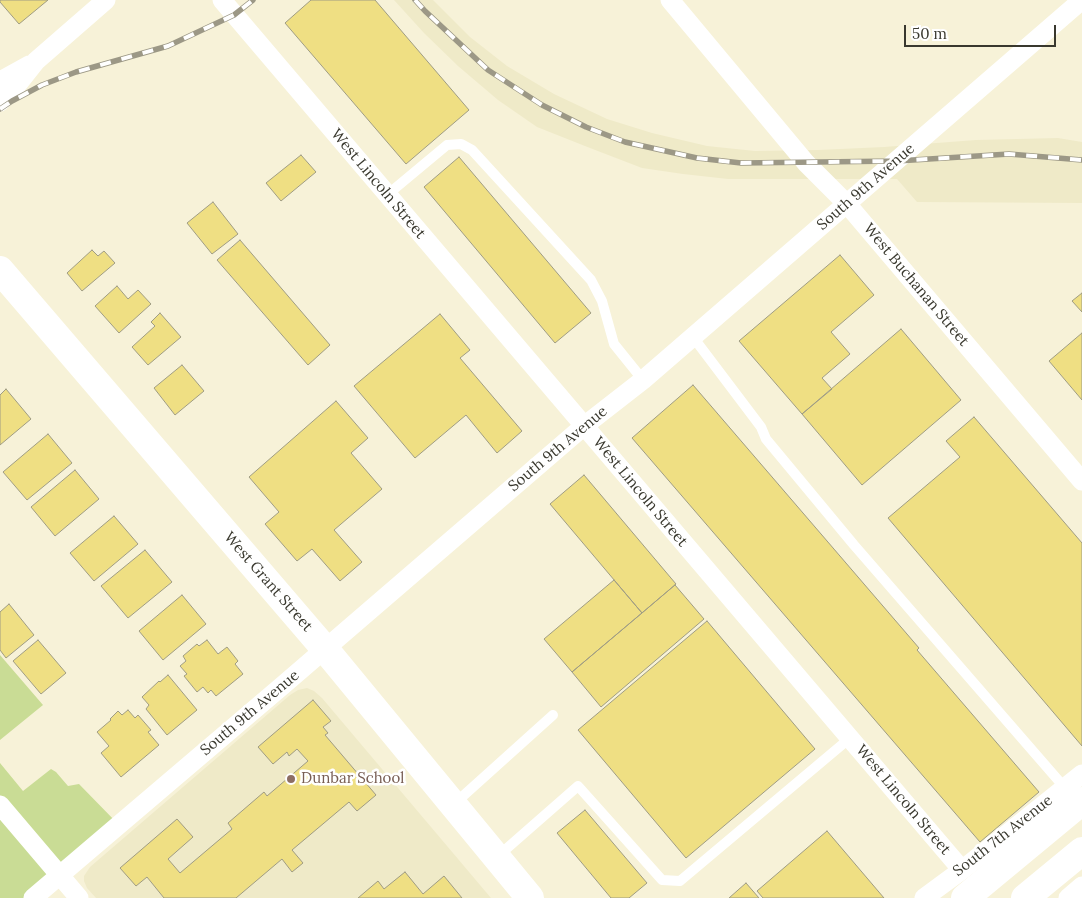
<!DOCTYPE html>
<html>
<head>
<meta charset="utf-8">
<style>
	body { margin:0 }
	#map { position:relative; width:1082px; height:898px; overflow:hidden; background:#f7f2d8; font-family:Lora,serif }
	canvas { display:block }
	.scale { position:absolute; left:904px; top:25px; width:152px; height:22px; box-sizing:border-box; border:2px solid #39382e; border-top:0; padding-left:6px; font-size:15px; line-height:18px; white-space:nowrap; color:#39382e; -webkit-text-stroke:4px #fff; paint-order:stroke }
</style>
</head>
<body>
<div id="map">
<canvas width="1082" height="898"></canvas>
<div class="scale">50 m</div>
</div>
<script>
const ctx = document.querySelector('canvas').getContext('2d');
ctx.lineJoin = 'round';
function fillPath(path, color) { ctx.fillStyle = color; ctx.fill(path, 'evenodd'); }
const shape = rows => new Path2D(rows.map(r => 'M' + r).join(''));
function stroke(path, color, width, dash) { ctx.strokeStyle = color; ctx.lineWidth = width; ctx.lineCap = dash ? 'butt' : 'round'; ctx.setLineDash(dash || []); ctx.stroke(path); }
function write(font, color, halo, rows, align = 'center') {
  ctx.font = font + ' Lora,serif'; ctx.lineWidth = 5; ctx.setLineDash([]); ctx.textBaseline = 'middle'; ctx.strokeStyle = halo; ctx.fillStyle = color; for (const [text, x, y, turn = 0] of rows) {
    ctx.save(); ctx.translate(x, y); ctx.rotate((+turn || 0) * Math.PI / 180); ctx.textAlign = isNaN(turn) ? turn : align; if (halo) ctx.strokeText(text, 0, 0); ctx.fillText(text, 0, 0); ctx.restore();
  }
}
const built = shape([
	[394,0,433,0,470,37,507,66,554,94,607,119,652,133,707,146,755,151,818,150,884,147,976,140,1058,138,1082,142,1082,203,917,202,897,179,728,179,683,174,642,168,590,148,537,127,498,100,458,66,424,33],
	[307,688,314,691,322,698,491,898,96,898,87,888,84,881,84,876,90,867,290,695,298,690]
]);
const green = shape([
	[0,655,43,705,0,740],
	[0,763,23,791,51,769,56,772,68,786,79,784,119,825,33,898,0,898]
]);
const building = shape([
	[0,0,48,0,19,24,0,2,0,0],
	[311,0,375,0,469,110,406,164,285,23,311,0],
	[301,155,316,172,281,201,266,183,301,155],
	[459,157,591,313,555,343,424,187,459,157],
	[213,202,238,234,212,254,187,223,213,202],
	[240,240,330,345,308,365,217,260,240,240],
	[92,250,98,256,104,251,115,263,82,291,67,273,92,250],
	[840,255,874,295,831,332,850,354,822,378,832,389,802,414,739,341,840,255],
	[117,286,128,299,138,290,151,304,119,333,95,306,117,286],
	[1082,293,1082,312,1072,301,1082,293],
	[160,313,181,337,148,365,132,347,155,326,151,322,160,313],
	[440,314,470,350,460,358,522,431,497,453,466,415,415,458,354,386,440,314],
	[901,329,961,400,862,485,802,414,901,329],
	[1082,333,1082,400,1049,361,1082,333],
	[182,365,204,391,175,415,154,388,182,365],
	[693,385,919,648,917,650,1039,792,980,842,632,438,693,385],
	[6,389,31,419,0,445,0,395,6,389],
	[336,401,368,438,351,453,382,489,334,530,362,562,340,581,312,549,297,561,265,524,279,512,249,477,336,401],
	[974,417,1082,543,1082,746,888,518,960,457,946,441,974,417],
	[48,434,72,463,27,500,3,472,48,434],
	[75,470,99,499,55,536,31,507,75,470],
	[584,475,676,584,642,613,550,504,584,475],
	[114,516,138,544,94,581,70,553,114,516],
	[145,550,172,582,128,618,101,586,145,550],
	[614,580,642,613,572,672,544,639,614,580],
	[675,585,704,619,601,707,572,672,675,585],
	[182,595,206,624,163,660,139,631,182,595],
	[9,604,34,635,6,658,0,650,0,612,9,604],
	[707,621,815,749,686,858,578,730,707,621],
	[38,640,66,673,41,694,13,661,38,640],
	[207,640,218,654,227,647,238,661,235,664,243,674,216,696,211,690,208,693,203,687,197,692,184,676,187,674,180,666,186,661,183,656,197,644,199,646,207,640],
	[168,675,197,710,167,735,146,709,149,705,142,697,159,681,160,682,168,675],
	[313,700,331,721,323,727,328,733,325,735,376,795,357,811,349,802,292,850,303,863,292,872,282,859,236,898,164,898,147,877,136,886,120,868,177,819,193,837,168,859,180,873,232,829,228,823,264,792,267,796,308,761,297,749,289,756,287,752,273,764,258,747,313,700],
	[128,710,135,718,138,715,151,730,148,732,159,745,121,777,101,753,109,746,97,732,111,720,110,719,118,711,122,715,128,710],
	[585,810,647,883,629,898,611,898,557,833,585,810],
	[827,831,884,898,763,898,757,891,827,831],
	[405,872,423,894,444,876,462,898,358,898,378,881,384,889,405,872],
	[746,883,759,898,729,898,746,883]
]);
const service = shape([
	[387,195,447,145,461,144,472,150,591,280,602,301,614,344,643,380],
	[693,337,761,427,766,439,854,545,1065,788],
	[453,805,553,715],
	[497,857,578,786,662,880,680,881,850,738]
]);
const minor = shape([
	[222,0,962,870],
	[670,0,806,163,847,204,1082,481],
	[0,81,29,65],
	[0,102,17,85,36,61,106,0],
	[0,805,79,898],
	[33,898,282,686,584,426,643,380,1082,0],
	[924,898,962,870,1082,774],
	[1068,898,1082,886]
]);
const secondary = shape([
	[0,270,325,649,530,898],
	[965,898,1082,801],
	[1025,898,1082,851]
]);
const rail = shape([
	[415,0,425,11,488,70,542,105,586,127,625,142,697,158,741,163,897,161,1009,154,1082,160],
	[0,109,12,101,42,85,76,72,168,46,234,15,253,0]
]);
const markers = [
	[291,779,5,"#8d6e63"]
];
const streetNames = [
	["West Lincoln Street",378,184,50],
	["South 9th Avenue",866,187,-41],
	["West Buchanan Street",916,285,50],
	["South 9th Avenue",558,449,-40],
	["West Lincoln Street",640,492,50],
	["West Grant Street",268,582,49],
	["South 9th Avenue",250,713,-40],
	["West Lincoln Street",903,800,50],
	["South 7th Avenue",1003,836,-38]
];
const educationNames = [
	["Dunbar School",301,779]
];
fillPath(built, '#efeac8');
fillPath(green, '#c9dc95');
fillPath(building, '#efdf83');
stroke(building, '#9f9c83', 1);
stroke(service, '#fff', 10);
stroke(minor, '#fff', 19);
stroke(secondary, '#fff', 28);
stroke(rail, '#9c9886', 5.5);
stroke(rail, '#fff', 4, [11]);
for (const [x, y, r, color] of markers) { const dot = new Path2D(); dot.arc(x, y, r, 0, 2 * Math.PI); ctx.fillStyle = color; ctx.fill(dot); stroke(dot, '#fff', 2); }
write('15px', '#39382e', '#fff', streetNames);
write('15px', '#785e54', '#fff', educationNames, 'left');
</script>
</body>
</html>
